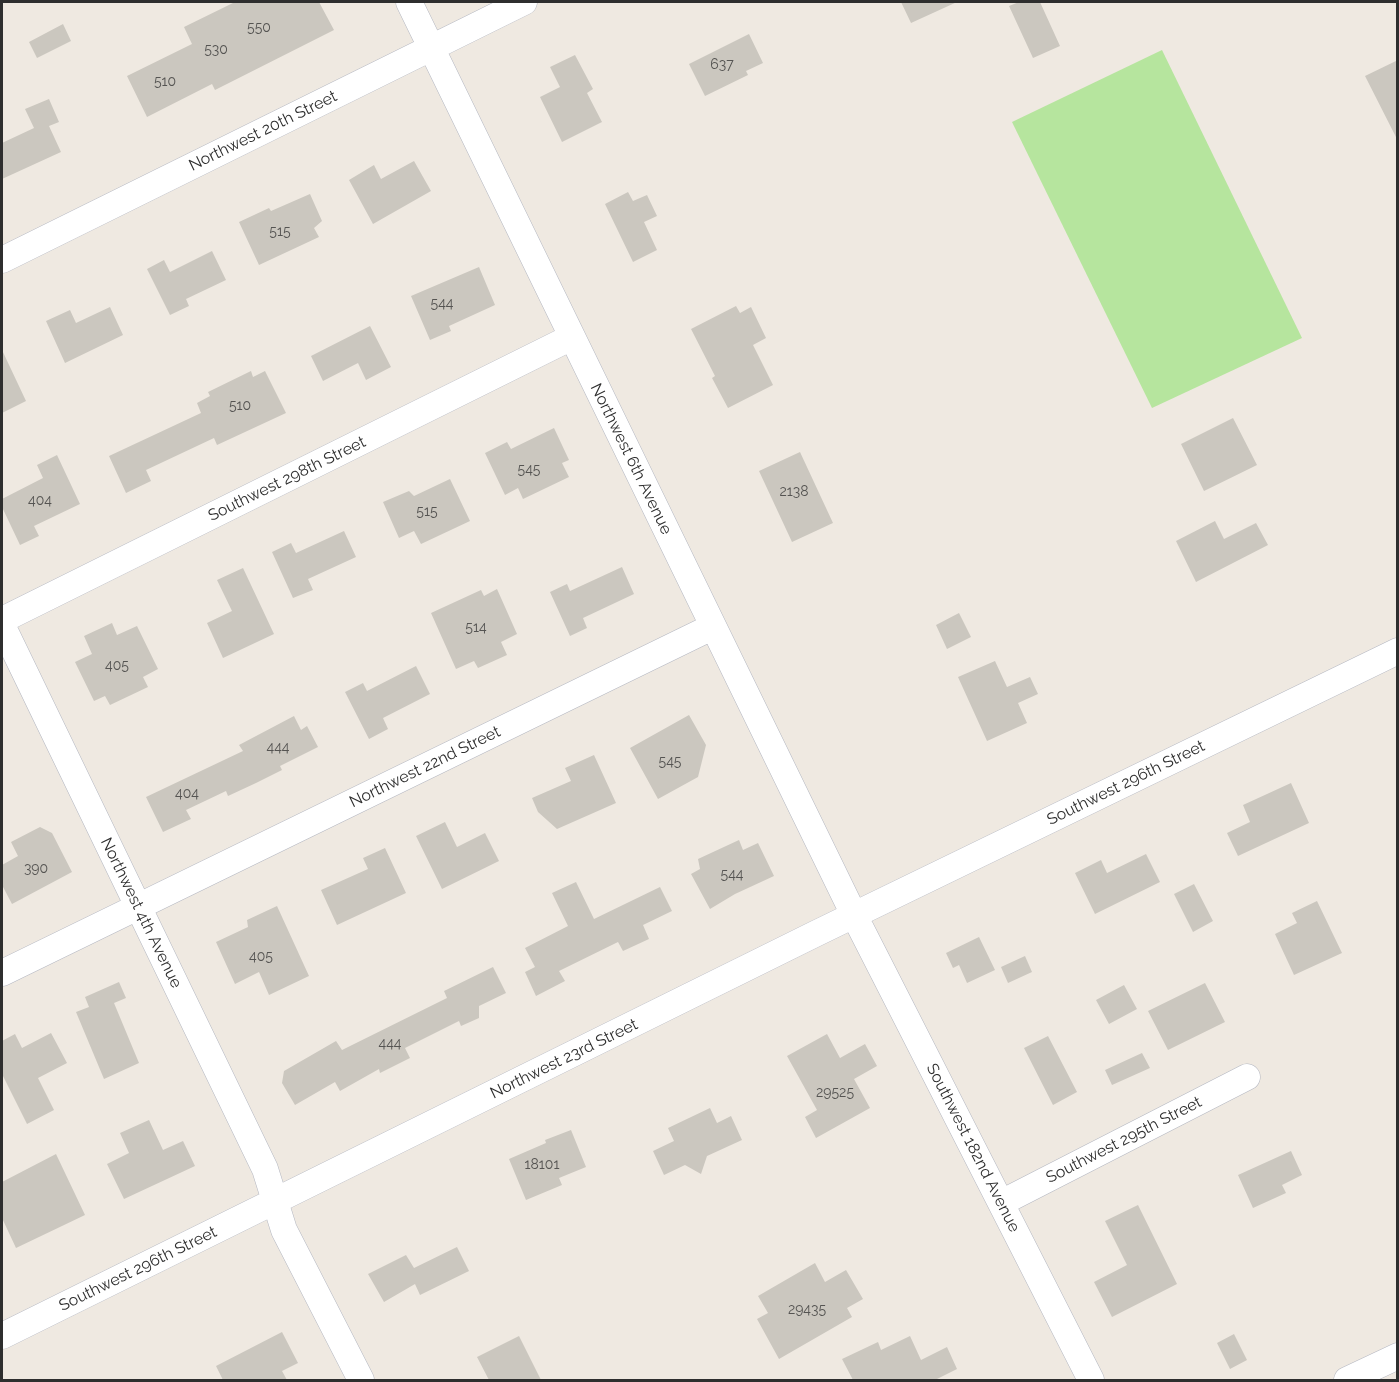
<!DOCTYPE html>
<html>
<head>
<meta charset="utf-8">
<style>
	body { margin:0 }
	#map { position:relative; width:1399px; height:1382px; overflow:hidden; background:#efe9e1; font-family:Raleway,sans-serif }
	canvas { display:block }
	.frame { position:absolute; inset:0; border:3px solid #2e2e2e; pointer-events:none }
</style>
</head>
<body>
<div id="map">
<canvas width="1399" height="1382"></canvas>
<div class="frame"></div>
</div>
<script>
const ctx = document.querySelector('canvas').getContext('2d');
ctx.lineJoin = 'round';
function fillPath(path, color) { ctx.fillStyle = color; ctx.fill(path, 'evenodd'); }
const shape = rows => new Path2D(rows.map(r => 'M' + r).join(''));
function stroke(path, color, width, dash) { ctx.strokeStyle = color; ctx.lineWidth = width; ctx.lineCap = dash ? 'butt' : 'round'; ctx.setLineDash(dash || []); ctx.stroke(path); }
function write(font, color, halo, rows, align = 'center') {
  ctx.font = font + ' Raleway,sans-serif'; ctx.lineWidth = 6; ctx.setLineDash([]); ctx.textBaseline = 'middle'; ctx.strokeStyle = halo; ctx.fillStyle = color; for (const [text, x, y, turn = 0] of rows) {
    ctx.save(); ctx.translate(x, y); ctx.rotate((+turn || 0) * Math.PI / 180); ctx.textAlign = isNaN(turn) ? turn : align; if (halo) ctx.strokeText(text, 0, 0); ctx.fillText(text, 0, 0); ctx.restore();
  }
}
const green = shape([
	[1162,50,1302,338,1152,408,1012,122]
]);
const building = shape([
	[235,2,319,2,334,30,215,90,212,84,147,117,127,76,192,44,184,27],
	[901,2,957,2,911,23],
	[1019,2,1040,2,1060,46,1033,58,1009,6],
	[63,24,71,41,37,58,29,42],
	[749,34,763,63,746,71,748,75,705,96,689,64],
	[575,55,593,89,587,93,602,122,562,142,540,97,560,87,550,67],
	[1398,60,1398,141,1365,76],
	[49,99,59,122,49,126,61,152,2,179,2,143,34,128,25,109],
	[414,161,431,191,373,224,349,180,374,165,381,179],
	[628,192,633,201,647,195,657,216,644,222,657,250,633,262,605,204],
	[310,194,322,221,314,228,319,237,259,265,239,222,269,208,271,211],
	[212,251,226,280,186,299,189,306,170,315,147,269,164,260,170,272],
	[479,267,495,305,449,326,451,331,430,340,411,296],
	[736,306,740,313,751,307,766,338,753,345,773,385,728,408,712,378,715,376,691,329],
	[110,307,123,335,65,363,46,321,70,310,76,323],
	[370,326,391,367,366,380,358,363,323,381,311,356],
	[2,350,26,401,2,413],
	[251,371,253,377,265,371,286,413,217,445,214,438,146,470,151,481,126,493,109,456,201,413,197,403,210,396,208,392],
	[1233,418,1257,465,1204,491,1181,444],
	[554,428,569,460,562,463,569,477,523,499,518,488,505,495,485,453,507,442,511,449],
	[800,452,833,523,792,542,759,471],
	[57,455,80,504,34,526,39,536,20,545,2,507,2,499,43,478,37,465],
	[450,479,470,521,421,544,414,531,399,538,383,502,409,491,414,496],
	[1215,521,1224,539,1256,523,1268,545,1196,582,1176,541],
	[344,531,356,557,308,579,313,590,293,598,272,552,291,543,296,553],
	[622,567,634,594,583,618,587,628,570,636,550,592,567,584,570,591],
	[243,568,274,634,223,658,207,623,232,611,217,580],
	[497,589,517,634,501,642,507,655,478,668,474,661,456,669,431,613,481,590,484,596],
	[959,613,971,637,947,649,936,625],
	[112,623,117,635,137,626,158,669,143,677,148,687,110,705,105,696,94,701,75,662,92,654,84,636],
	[995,661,1007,687,1030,677,1038,694,1018,703,1027,723,987,741,958,677],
	[416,666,430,694,383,718,388,729,369,739,345,692,363,683,367,691],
	[689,715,706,745,698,777,658,799,630,748],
	[294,716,301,730,307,726,318,747,280,766,282,770,256,783,228,796,226,791,186,810,191,819,163,832,146,797,243,751,239,745],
	[594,755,616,803,557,829,538,812,532,798,571,781,565,768],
	[1291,783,1309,823,1238,856,1227,833,1250,822,1243,805],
	[445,822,457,847,485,833,499,861,442,889,416,836],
	[40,827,52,833,72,872,12,904,2,885,2,865,18,856,11,842],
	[739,840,743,850,758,843,774,876,735,894,710,909,691,874,700,869,698,859],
	[385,848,406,893,337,925,321,890,368,869,363,858],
	[1146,854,1160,882,1095,914,1075,873,1101,860,1107,873],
	[576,882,594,919,660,887,672,911,643,925,649,939,623,951,618,942,559,971,565,981,536,996,525,972,535,967,525,948,568,926,552,893],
	[1194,884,1213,921,1193,932,1174,894],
	[1317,901,1342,953,1294,975,1275,934,1297,923,1292,913],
	[277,906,309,976,269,995,259,972,235,984,216,942,248,927,247,920],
	[979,937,995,970,967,983,959,965,953,968,946,953],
	[1025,956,1032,972,1008,983,1001,967],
	[493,967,506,993,479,1006,479,1018,461,1026,459,1021,405,1048,410,1058,380,1073,379,1069,340,1091,335,1082,295,1105,282,1083,284,1071,336,1041,342,1050,447,998,444,991],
	[119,982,126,998,114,1003,139,1063,104,1079,76,1012,89,1007,85,997],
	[1205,983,1225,1022,1168,1050,1148,1011],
	[1124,985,1137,1009,1109,1024,1096,1000],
	[51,1033,67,1063,38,1078,54,1110,27,1124,2,1074,2,1041,15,1034,22,1048],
	[827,1034,840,1058,865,1044,877,1066,854,1079,870,1108,816,1138,805,1117,817,1110,787,1056],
	[1048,1036,1077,1092,1053,1105,1024,1048],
	[1142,1053,1150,1068,1112,1085,1105,1070],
	[710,1108,717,1123,731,1116,742,1140,707,1156,701,1174,685,1165,664,1175,653,1151,674,1141,668,1128],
	[149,1120,163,1150,183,1141,195,1166,124,1199,107,1164,129,1153,120,1133],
	[571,1130,586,1167,559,1178,562,1185,526,1200,509,1159,546,1143,545,1140],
	[1291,1151,1302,1175,1282,1185,1286,1193,1253,1208,1238,1175],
	[56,1154,85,1215,16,1248,2,1218,2,1182],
	[1138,1205,1177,1284,1112,1317,1094,1282,1127,1265,1105,1221],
	[457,1247,469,1271,420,1295,415,1284,384,1302,368,1274,406,1255,414,1268],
	[815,1263,825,1282,846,1270,863,1299,847,1308,852,1317,779,1359,757,1319,768,1313,758,1296],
	[282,1332,298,1363,282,1371,287,1380,223,1380,216,1366],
	[1234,1334,1247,1360,1230,1369,1217,1343],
	[519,1336,541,1380,489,1380,477,1357],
	[910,1336,921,1360,947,1347,957,1369,935,1380,853,1380,842,1359,878,1342,881,1350]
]);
const minor = shape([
	[409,2,854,915,1091,1380],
	[2,260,524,2],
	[2,620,572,337],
	[2,625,265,1169,284,1230,361,1380],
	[2,973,712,627],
	[1001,1203,1247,1077],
	[2,1336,817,933,1398,651],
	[1347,1380,1398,1356]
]);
const numberNames = [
	["550",259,28],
	["530",216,50],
	["637",722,65],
	["510",165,82],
	["515",280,232],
	["544",442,304],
	["510",240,406],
	["545",529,470],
	["2138",794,492],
	["404",40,501],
	["515",427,512],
	["514",476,628],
	["405",117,666],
	["444",278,748],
	["545",670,762],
	["404",187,794],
	["390",36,869],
	["544",732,875],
	["405",261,957],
	["444",390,1044],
	["29525",835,1093],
	["18101",542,1165],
	["29435",807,1310]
];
const streetNames = [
	["Northwest 20th Street",263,131,-26],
	["Northwest 6th Avenue",631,459,64],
	["Southwest 298th Street",287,479,-26],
	["Northwest 22nd Street",425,767,-26],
	["Southwest 296th Street",1126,783,-26],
	["Northwest 4th Avenue",141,913,64],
	["Northwest 23rd Street",564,1059,-26],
	["Southwest 295th Street",1124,1140,-27],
	["Southwest 182nd Avenue",973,1148,63],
	["Southwest 296th Street",138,1269,-26]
];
fillPath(green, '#b6e59e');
fillPath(building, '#cbc7bf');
stroke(minor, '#b4b7c1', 27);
stroke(minor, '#fff', 26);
write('14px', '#555452', null, numberNames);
write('16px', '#2e2e2e', '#fff', streetNames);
</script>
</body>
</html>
